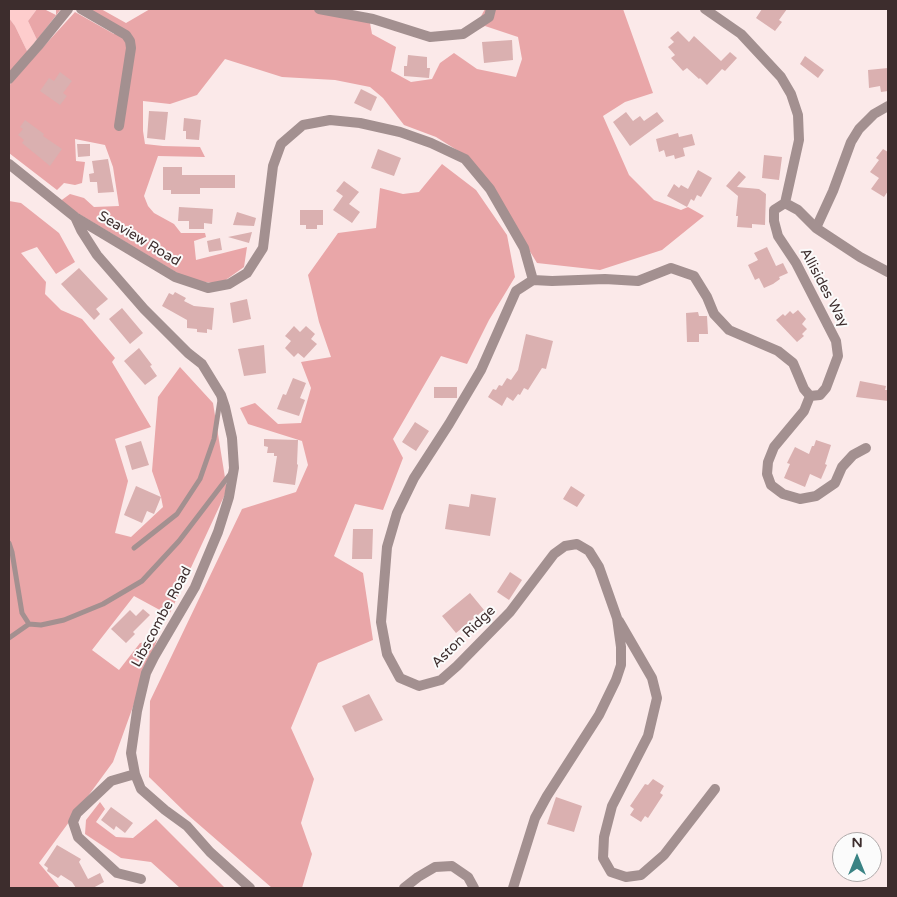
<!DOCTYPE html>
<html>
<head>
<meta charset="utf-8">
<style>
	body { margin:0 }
	#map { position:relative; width:897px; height:897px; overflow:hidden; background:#fbe9e9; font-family:"Varela Round",sans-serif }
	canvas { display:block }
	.frame { position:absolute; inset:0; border:10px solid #3d2d2d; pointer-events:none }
	.north { position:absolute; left:832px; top:832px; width:50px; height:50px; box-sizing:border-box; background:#fbfbfb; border:1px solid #afa9a9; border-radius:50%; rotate:0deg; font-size:14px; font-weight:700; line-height:20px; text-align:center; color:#3d2d2d }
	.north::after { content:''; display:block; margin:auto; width:18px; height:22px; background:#3a8384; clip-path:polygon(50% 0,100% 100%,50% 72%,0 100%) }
</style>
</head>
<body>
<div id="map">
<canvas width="897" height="897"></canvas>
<div class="frame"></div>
<div class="north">N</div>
</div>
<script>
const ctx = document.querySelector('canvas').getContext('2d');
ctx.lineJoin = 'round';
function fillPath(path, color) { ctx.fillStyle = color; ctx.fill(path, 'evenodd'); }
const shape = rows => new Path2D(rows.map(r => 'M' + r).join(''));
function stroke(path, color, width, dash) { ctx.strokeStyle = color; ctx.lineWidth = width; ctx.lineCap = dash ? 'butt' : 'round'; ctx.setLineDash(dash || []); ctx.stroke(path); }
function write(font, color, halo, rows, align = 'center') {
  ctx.font = font + ' "Varela Round",sans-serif'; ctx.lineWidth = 4; ctx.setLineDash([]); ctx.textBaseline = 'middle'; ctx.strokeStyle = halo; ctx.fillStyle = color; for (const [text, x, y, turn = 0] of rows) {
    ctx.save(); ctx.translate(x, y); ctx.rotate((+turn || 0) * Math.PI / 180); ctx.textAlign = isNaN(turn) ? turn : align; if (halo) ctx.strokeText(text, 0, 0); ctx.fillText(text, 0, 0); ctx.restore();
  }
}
const green = shape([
	[9,9,37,9,28,21,37,40,28,53,15,26,9,18]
]);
const forest = shape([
	[37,9,44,9,56,15,56,9,61,9,37,40,28,21],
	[89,9,101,9,126,23,150,9,313,9,370,23,372,34,396,47,391,71,411,82,432,79,440,63,454,53,477,69,516,77,522,59,518,37,485,26,467,35,480,18,485,9,623,9,653,93,625,102,603,116,629,175,654,200,681,210,688,207,704,216,662,250,600,270,537,263,491,187,468,157,436,137,404,125,383,98,370,87,335,80,282,77,225,59,197,95,170,104,143,101,143,131,145,144,163,146,200,147,205,157,158,156,144,196,148,206,154,213,174,224,181,233,205,233,206,237,194,241,196,260,247,247,244,267,220,284,189,280,59,202,70,194,84,198,94,207,119,206,113,167,105,145,75,139,76,161,85,162,82,183,75,185,64,183,57,190,9,153,9,86,13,80,75,12,114,34,120,27],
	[9,18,15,26,28,53,9,73],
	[442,164,476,190,507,235,515,277,489,320,467,364,441,356,393,439,403,458,383,510,355,504,334,556,363,573,373,640,318,663,291,728,314,779,301,823,312,854,302,888,272,888,188,815,149,777,150,701,242,509,296,492,308,465,302,441,248,424,240,408,255,403,278,424,301,423,311,388,301,362,331,357,319,322,308,275,338,233,376,228,380,188,403,194,419,192],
	[9,201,21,203,59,233,75,262,56,274,37,247,21,253,46,282,45,294,61,310,82,319,115,358,112,362,151,427,115,439,128,481,115,533,131,537,163,507,161,497,152,471,158,397,180,367,213,403,227,490,169,615,134,596,92,650,119,670,140,643,157,640,113,762,39,863,60,888,9,887],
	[100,802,105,809,96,822,116,837,133,838,156,819,225,888,180,888,151,862,121,858,85,834,86,820]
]);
const building = shape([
	[762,9,787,9,779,20,782,22,775,31,756,18],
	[678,31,689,42,694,36,721,61,730,52,737,58,725,71,722,69,707,85,700,78,699,79,687,68,683,71,671,58,675,55,668,47,674,42,670,38],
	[512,40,513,60,484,63,482,42],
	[408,55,427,57,427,68,430,68,429,78,404,76,404,66,407,66],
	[805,56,824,70,818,78,800,64],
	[888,68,888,91,881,92,880,86,869,88,868,70],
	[60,72,72,81,63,93,67,96,60,105,40,91,49,78,54,81],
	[361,89,377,97,371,111,354,103],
	[149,111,168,112,165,140,147,138],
	[626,112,633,121,640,116,644,121,657,112,664,121,630,146,613,122],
	[184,118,201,120,199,140,186,139,186,131,183,131],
	[25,120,44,134,43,136,62,149,50,166,22,143,24,140,18,135,23,129,20,127],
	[678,133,679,137,692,134,695,145,683,148,685,156,675,159,674,155,666,157,664,150,659,152,656,139],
	[77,144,90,144,90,156,78,157],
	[378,149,401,158,394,176,371,168],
	[883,149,888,152,888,191,884,197,871,189,879,178,870,172,879,160,876,158],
	[764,155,782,157,779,180,762,178],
	[108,159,114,192,98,193,97,182,90,182,89,174,94,173,92,161],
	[163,167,182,167,182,175,235,175,235,188,200,188,200,194,171,194,171,190,163,190],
	[698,170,712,178,701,197,697,195,694,201,691,199,687,207,667,196,674,184,679,188,681,185,688,189],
	[739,171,746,177,737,187,759,189,766,194,765,225,752,224,752,228,737,227,738,216,736,216,738,196,726,186],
	[344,181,359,192,349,204,360,212,352,223,333,210,343,196,336,191],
	[179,207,213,209,212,224,204,223,204,229,189,229,189,221,178,221],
	[300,210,323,210,323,225,317,225,317,229,306,229,306,225,300,225],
	[237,212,256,218,254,226,233,225],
	[252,232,249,243,228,237],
	[220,238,222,250,209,252,207,241],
	[767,247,776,266,783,263,788,273,779,277,780,279,773,284,764,288,759,278,755,280,748,265,758,260,754,253],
	[79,268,108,299,96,309,100,314,94,320,61,284],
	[175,292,186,298,184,301,194,306,214,308,212,330,207,329,207,333,197,332,197,329,187,328,187,320,162,306,169,293,173,295],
	[247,299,251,319,233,323,230,303],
	[122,308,143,333,130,344,109,319],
	[798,310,806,319,802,324,807,329,802,334,804,336,797,342,776,320,783,314,785,316,790,311,793,314],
	[698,312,699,316,707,316,708,334,699,334,699,342,687,342,686,313],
	[294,326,300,332,306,326,315,334,311,339,317,344,304,358,298,353,294,357,285,348,291,341,285,336],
	[526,334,553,341,546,369,542,368,528,390,524,388,520,395,518,394,513,401,507,397,502,406,488,397,493,389,496,390,499,385,502,386,507,378,511,380,518,370],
	[264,345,266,373,244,376,238,349],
	[139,348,152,365,150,366,157,376,145,385,124,361],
	[293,378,306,383,300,398,305,400,299,416,277,409,283,394,286,395],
	[860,381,886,386,885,390,888,390,888,401,856,397],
	[434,387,457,387,457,398,434,398],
	[415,422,429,431,416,451,402,442],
	[264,439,298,440,297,464,298,465,295,485,273,482,277,456,274,456,274,453,267,453,268,447,264,446],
	[816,440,831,445,825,464,827,465,821,479,810,474,805,487,784,478,790,464,787,463,795,447,809,454,812,446,814,446],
	[141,441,149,465,132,470,125,446],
	[136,486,161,497,154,514,147,511,142,523,124,515],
	[571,486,585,495,577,507,563,499],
	[471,494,496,498,490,536,445,529,449,504,469,507],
	[353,529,373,529,372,559,352,559],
	[510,572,522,580,509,600,497,592],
	[470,593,484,610,456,633,442,616],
	[143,609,150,615,133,632,135,634,126,643,111,629,130,610,136,616],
	[369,694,383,720,355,732,342,706],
	[653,779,664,786,660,793,663,795,648,818,645,816,641,822,630,815,634,809,630,806,645,784,648,785],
	[556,797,582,806,574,832,547,824],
	[111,807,133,823,125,833,116,826,114,830,101,820],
	[57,845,81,859,79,862,88,879,100,873,104,882,93,888,76,888,72,882,61,875,58,878,47,871,48,868,44,865]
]);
const service = shape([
	[9,543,12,552,22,613,29,624],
	[134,548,177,514,200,479,214,439,220,400],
	[9,638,29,624,41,625,64,620,103,604,142,581,179,541,231,473]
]);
const minor = shape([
	[81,9,126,35,130,41,131,48,119,126],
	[319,9,373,19,430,37,463,34,489,17,491,9],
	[9,79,38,46,68,9],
	[9,164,75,217,175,277,208,288,229,284,247,273,263,248,273,166,281,144,303,125,330,120,360,123,400,132,431,143,465,159,490,189,524,248,533,280],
	[785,203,798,210,816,228,860,257,888,272],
	[75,217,81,230,97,255,144,309,188,353,202,364,221,395,225,407,232,438,234,468,229,497,218,532,195,587,154,657,146,673,137,711,131,753,135,774,141,789,165,810,187,826,210,852,250,888],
	[816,228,833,191,851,142,859,129,874,114,888,106],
	[533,280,552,281,605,279,638,281,671,268,694,276,707,297,714,314,729,330,778,351,793,363,804,389,810,396,820,395,826,388,838,356,836,341,796,263,778,236,774,221,774,210,785,203,799,140,798,115,791,94,781,77,741,34,705,9],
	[810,396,804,411,774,447,768,462,767,474,771,485,783,494,800,499,816,496,835,483,842,467,853,455,866,448],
	[619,621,652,678,657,698,648,736,612,806,604,837,603,858,611,872,626,877,641,875,664,855,715,789],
	[135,774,111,781,77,813,73,822,78,837,117,873,141,879],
	[404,888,418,877,435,867,452,866,468,877,474,888],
	[513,888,535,818,547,796,599,715,616,680,621,665,621,647,617,618,599,567,589,551,577,544,565,546,554,554,510,612,457,666,441,680,419,686,400,678,387,654,381,622,387,547,397,513,414,478,449,424,481,370,516,291,533,280]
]);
const streetNames = [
	["Seaview Road",139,239,31],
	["Allisides Way",824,288,62],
	["Libscombe Road",162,617,-62],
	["Aston Ridge",464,637,-44]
];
fillPath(green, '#fecdcd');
fillPath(forest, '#e9a6a8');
fillPath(building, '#dab0b0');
stroke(service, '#a39090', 5);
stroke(minor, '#a39090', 10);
write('14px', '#3d2d2d', '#fbfbfb', streetNames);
</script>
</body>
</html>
